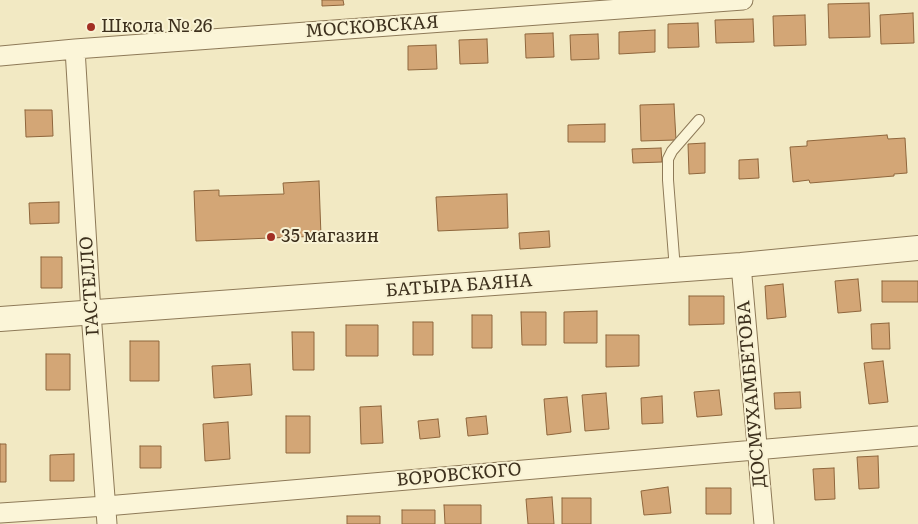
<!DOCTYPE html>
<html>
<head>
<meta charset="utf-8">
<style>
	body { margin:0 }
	canvas { display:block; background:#f2e9c3 }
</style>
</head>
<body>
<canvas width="918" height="524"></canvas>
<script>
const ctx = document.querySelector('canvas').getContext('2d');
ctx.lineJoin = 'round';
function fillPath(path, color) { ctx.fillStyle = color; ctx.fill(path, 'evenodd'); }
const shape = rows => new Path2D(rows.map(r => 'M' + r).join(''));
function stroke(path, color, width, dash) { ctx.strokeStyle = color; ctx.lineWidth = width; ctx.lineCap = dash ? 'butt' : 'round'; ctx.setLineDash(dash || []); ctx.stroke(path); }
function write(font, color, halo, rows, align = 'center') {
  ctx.font = font + ' Literata,serif'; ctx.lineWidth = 4; ctx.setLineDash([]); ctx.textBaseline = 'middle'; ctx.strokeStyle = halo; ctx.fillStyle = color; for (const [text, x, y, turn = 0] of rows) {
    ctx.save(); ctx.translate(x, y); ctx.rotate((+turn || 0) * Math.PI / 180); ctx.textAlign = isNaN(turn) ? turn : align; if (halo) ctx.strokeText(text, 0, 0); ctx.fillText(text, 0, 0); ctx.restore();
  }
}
const building = shape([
	[322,0,343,0,344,5,322,6,322,0],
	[869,3,870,37,829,38,828,4,869,3],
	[913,13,914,43,881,44,880,15,913,13],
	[805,15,806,45,774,46,773,16,805,15],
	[753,19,754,42,716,43,715,20,753,19],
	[698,23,699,47,668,48,668,24,698,23],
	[655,30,655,52,619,54,619,32,655,30],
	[553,33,554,57,526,58,525,34,553,33],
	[598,34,599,59,571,60,570,35,598,34],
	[487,39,488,63,460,64,459,40,487,39],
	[436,45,437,69,408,70,408,46,436,45],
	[674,104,676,140,641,141,640,105,674,104],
	[25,110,52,110,53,136,26,137,25,110],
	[605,124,605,142,568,142,568,125,605,124],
	[887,135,888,139,905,138,907,173,894,174,894,176,810,183,809,180,793,182,790,147,807,146,807,141,887,135],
	[705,143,705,173,689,174,688,144,705,143],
	[661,148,662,162,633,163,632,149,661,148],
	[758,159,759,178,739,179,739,160,758,159],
	[319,181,321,236,196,241,194,191,219,190,219,196,284,194,283,183,319,181],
	[507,194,508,228,438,231,436,197,507,194],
	[59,202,59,223,30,224,29,203,59,202],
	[549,231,550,247,520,249,519,233,549,231],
	[41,257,62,257,62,288,41,288,41,257],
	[858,279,861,311,838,313,835,281,858,279],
	[882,281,918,281,918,302,882,302,882,281],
	[783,284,786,317,767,319,765,286,783,284],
	[689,296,724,296,724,324,689,325,689,296],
	[597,311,597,343,564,343,564,312,597,311],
	[521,312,546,312,546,345,522,345,521,312],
	[472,315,492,315,492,348,472,348,472,315],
	[413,322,433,322,433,355,413,355,413,322],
	[889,323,890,349,872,349,871,324,889,323],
	[346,325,378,325,378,356,346,356,346,325],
	[292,332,314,332,314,370,293,370,292,332],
	[606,335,639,335,639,366,606,367,606,335],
	[130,341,159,341,159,381,130,381,130,341],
	[46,354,70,354,70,390,46,390,46,354],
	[883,361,888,402,869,404,864,363,883,361],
	[250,364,252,395,214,398,212,366,250,364],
	[719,390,722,415,697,417,694,392,719,390],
	[800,392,801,408,775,409,774,393,800,392],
	[606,393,609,429,585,431,582,395,606,393],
	[662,396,663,423,642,424,641,398,662,396],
	[567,397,571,432,547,435,544,399,567,397],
	[381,406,383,443,361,444,360,407,381,406],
	[286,416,310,416,310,453,286,453,286,416],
	[486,416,488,434,468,436,466,418,486,416],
	[438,419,440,437,420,439,418,421,438,419],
	[228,422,230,459,205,461,203,424,228,422],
	[0,444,6,444,6,482,0,482,0,444],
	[140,446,161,446,161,468,140,468,140,446],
	[74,454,74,481,50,481,50,455,74,454],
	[878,456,879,488,859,489,857,457,878,456],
	[834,468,835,499,815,500,813,469,834,468],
	[668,487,671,513,644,515,641,491,668,487],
	[706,488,731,488,731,514,706,514,706,488],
	[552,497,554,524,528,524,526,499,552,497],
	[562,498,591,498,591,524,562,524,562,498],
	[444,505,481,505,481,524,445,524,444,505],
	[402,510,435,510,435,524,402,524,402,510],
	[347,516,380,516,380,524,347,524,347,516]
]);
const service = shape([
	[675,270,668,180,668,159,672,151,699,120]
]);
const minor = shape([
	[75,49,91,313,107,524],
	[0,56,75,49,743,0],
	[741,265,764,524],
	[0,513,106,506,918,436]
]);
const tertiary = shape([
	[0,319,741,265,918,248]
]);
const markers = [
	[91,27,5,"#a22f23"],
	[271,237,5,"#a22f23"]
];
const poiNames = [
	["Школа № 26",101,27],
	["35 магазин",281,237]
];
const streetNames = [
	["МОСКОВСКАЯ",372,27,-4],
	["ГАСТЕЛЛО",90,286,-94],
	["БАТЫРА БАЯНА",459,286,-4],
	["ДОСМУХАМБЕТОВА",752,394,-95],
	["ВОРОВСКОГО",459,475,-5]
];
fillPath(building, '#d3a676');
stroke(building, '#8f663c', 1);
stroke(service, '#8e7a58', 12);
stroke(minor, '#8e7a58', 21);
stroke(tertiary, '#8e7a58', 26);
stroke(service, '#fbf5d8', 10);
stroke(minor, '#fbf5d8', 19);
stroke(tertiary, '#fbf5d8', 24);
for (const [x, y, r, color] of markers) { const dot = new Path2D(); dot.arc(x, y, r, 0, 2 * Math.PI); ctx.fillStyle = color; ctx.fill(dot); stroke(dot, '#f8f2d4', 2); }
write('18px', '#3d301d', '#f8f2d4', poiNames, 'left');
write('18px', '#3d301d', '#f8f2d4', streetNames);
</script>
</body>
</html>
